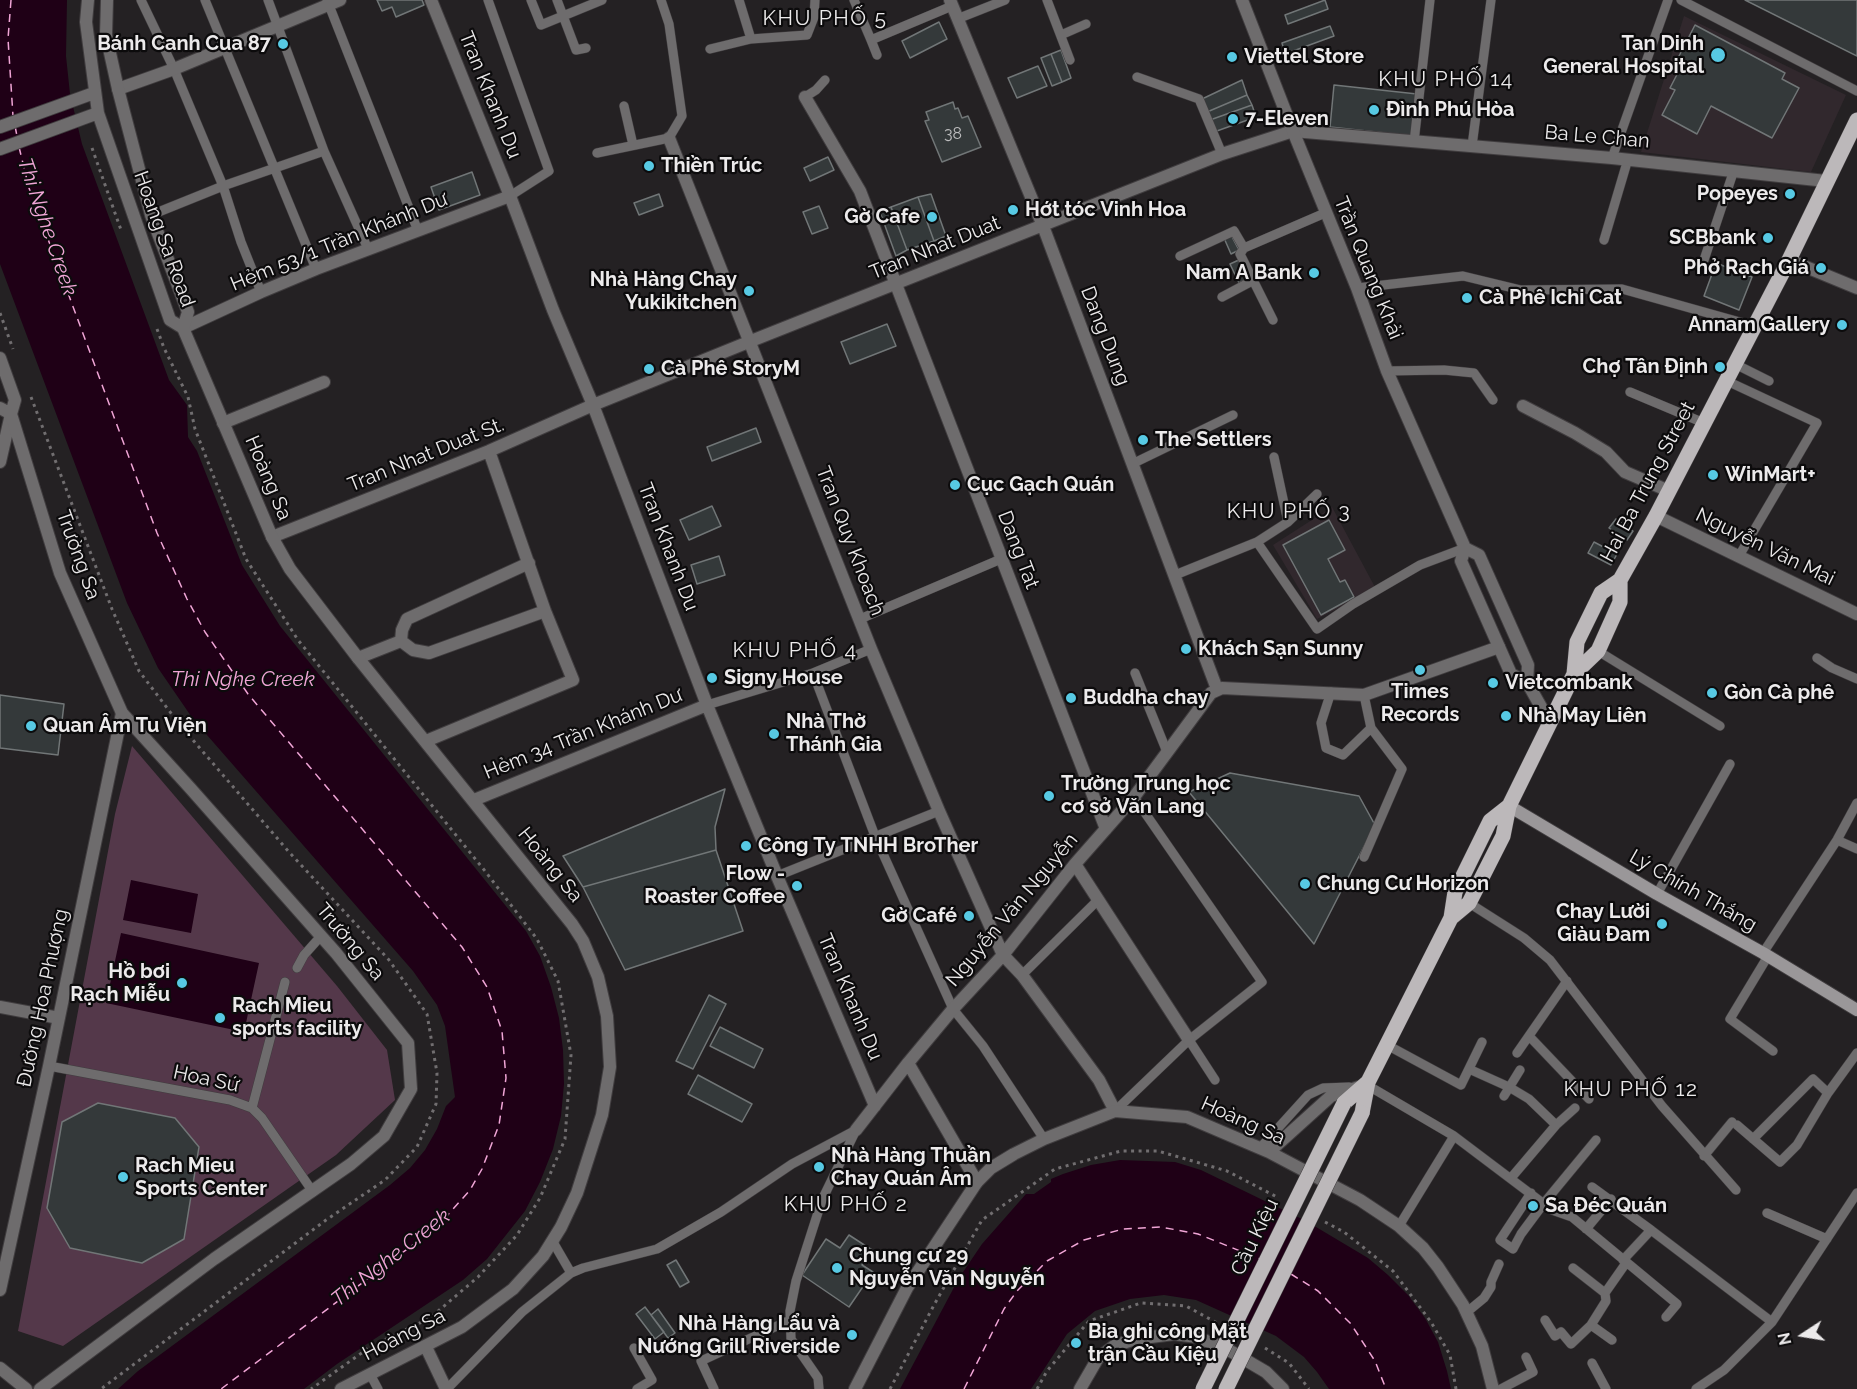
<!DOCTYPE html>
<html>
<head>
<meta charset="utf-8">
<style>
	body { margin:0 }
	#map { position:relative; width:1857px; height:1389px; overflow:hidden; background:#242123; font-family:Raleway,sans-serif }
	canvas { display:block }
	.north { position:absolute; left:1773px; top:1305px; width:60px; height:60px; -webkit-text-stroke:4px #0c0b0c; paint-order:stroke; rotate:258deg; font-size:16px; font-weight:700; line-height:24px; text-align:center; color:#eceaeb }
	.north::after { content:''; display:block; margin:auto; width:21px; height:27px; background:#eceaeb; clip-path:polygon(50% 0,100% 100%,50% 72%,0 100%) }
</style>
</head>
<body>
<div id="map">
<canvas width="1857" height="1389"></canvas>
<div class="north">N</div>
</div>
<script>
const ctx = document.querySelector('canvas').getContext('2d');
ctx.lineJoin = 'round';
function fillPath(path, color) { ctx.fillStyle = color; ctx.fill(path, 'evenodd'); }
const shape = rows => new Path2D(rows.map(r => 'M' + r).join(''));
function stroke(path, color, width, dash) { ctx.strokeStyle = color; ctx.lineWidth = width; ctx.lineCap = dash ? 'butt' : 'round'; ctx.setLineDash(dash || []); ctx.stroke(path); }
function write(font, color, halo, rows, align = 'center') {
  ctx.font = font + ' Raleway,sans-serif'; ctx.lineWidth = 4.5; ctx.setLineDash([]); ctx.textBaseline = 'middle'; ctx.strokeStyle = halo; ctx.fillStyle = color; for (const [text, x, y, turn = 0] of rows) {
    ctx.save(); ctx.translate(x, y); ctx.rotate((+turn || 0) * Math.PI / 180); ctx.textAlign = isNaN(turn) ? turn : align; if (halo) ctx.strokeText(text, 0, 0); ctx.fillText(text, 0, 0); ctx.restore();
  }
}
const built = shape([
	[1684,16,1846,95,1811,172,1641,152],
	[1332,507,1376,589,1317,619,1273,545]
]);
const green = shape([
	[132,746,337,986,387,1050,395,1100,336,1155,63,1346,18,1331,115,814]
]);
const water = shape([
	[0,0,67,0,66,56,70,94,82,144,169,380,187,405,188,437,197,451,242,565,280,626,526,931,540,956,551,987,559,1018,563,1050,564,1084,561,1116,553,1149,540,1182,525,1211,487,1259,463,1280,337,1364,304,1389,118,1389,138,1371,390,1185,410,1168,425,1150,437,1129,446,1106,455,1097,445,1026,437,1005,413,971,193,719,158,668,127,603,0,264],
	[131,880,198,894,191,933,123,920],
	[121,933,259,963,244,1032,106,1003],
	[1120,1160,1175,1162,1201,1170,1306,1221,1368,1258,1388,1275,1408,1295,1425,1318,1438,1342,1447,1371,1451,1389,1329,1389,1317,1372,1304,1357,1276,1336,1196,1300,1164,1295,1130,1299,1095,1311,1067,1334,1031,1389,900,1389,959,1278,982,1244,1026,1194,1034,1194,1051,1182,1051,1179,1063,1174,1091,1165]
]);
const ferry = shape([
	[11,0,8,39,13,116],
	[15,126,17,136],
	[19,147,29,188,157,533,187,599,205,632,248,694,462,947,487,987,502,1031,506,1078,499,1125,482,1169,470,1190,438,1226,221,1389],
	[1291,1274,1318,1291,1351,1324,1375,1361,1386,1389],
	[964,1389,1004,1309,1017,1291,1047,1261,1084,1240,1123,1229,1161,1227,1198,1234,1260,1259]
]);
const building = shape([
	[377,0,422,0,424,5,396,17,392,7,382,11,377,0],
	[1325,0,1328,9,1288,24,1285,15,1325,0],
	[1745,0,1857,0,1857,56,1745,0],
	[939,22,947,39,910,58,902,41,939,22],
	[1695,25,1785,73,1782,79,1799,88,1772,138,1711,106,1697,134,1662,115,1675,90,1670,88,1684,61,1678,58,1695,25],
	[1330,26,1334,36,1285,54,1282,43,1330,26],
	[1061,50,1071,78,1062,82,1051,54,1061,50],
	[1051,54,1062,82,1052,86,1041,58,1051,54],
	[1038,66,1047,86,1017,98,1008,78,1038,66],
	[1242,80,1247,95,1207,112,1202,99,1242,80],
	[1334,85,1417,94,1413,136,1330,127,1334,85],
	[1247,95,1252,105,1210,120,1207,112,1247,95],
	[953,102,955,109,958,108,962,118,968,116,981,147,942,162,925,121,929,120,926,112,953,102],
	[1252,105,1256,117,1214,132,1210,120,1252,105],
	[828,157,834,170,810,181,804,168,828,157],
	[472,172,480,195,439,210,431,187,472,172],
	[659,194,663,206,639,215,634,203,659,194],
	[931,194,946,236,934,241,918,197,931,194],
	[918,197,934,241,907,250,891,207,918,197],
	[819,206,828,228,812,234,803,212,819,206],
	[891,207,907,250,896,256,880,212,891,207],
	[1231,235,1239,250,1231,254,1224,238,1231,235],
	[1241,259,1249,278,1239,283,1230,264,1241,259],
	[1716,263,1752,277,1739,310,1704,296,1716,263],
	[887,324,896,346,850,364,841,342,887,324],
	[756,428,761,442,712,461,707,447,756,428],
	[712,506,721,526,689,540,680,520,712,506],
	[1616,519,1633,531,1627,540,1609,528,1616,519],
	[1329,520,1345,550,1328,559,1340,582,1345,580,1354,597,1321,615,1283,545,1329,520],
	[1594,542,1617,554,1611,565,1588,553,1594,542],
	[719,556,725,575,697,584,691,565,719,556],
	[0,695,64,704,58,755,0,748,0,695],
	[1230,773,1359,796,1375,825,1314,944,1189,792,1230,773],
	[725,789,715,827,716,850,583,887,563,856,725,789],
	[716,850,743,931,625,970,583,887,716,850],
	[709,995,726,1004,693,1069,676,1061,709,995],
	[720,1027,763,1049,754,1068,710,1046,720,1027],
	[698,1075,752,1104,742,1122,688,1094,698,1075],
	[98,1103,175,1118,199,1147,184,1239,142,1263,70,1248,47,1208,62,1122,98,1103],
	[849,1235,872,1250,862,1265,873,1272,849,1307,802,1275,826,1239,840,1248,849,1235],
	[676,1260,689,1282,680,1287,667,1265,676,1260],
	[645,1307,664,1332,655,1339,636,1314,645,1307],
	[658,1309,675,1333,668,1338,651,1315,658,1309]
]);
const path = shape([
	[92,148,121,230],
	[0,313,13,349],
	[157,329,164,348,188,397,195,429,246,559,298,640,485,871,537,939,558,981,571,1055,565,1139,540,1198,517,1235,478,1277,430,1318,370,1347,311,1389],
	[31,397,112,609,139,671,180,725,289,852,389,960,427,1014,437,1073,436,1104,417,1147,385,1180,326,1220,101,1389],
	[1325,1222,1344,1232,1393,1271,1431,1322,1450,1355,1456,1389],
	[1265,1348,1289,1363,1309,1389],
	[890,1389,934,1305,982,1220,1055,1169,1121,1151,1158,1151,1227,1171,1279,1198],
	[1037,1389,1047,1371,1089,1321,1141,1303,1186,1306,1219,1324]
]);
const service = shape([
	[141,0,174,69,223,186,241,242,261,292],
	[205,0,316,269],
	[268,0,324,151,368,249],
	[327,0,418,231],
	[488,0,549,171,510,196],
	[531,0,541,25,602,0],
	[557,0,576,50,586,48],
	[739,0,751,39],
	[854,0,871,40,952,6],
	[1047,0,1070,60],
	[1681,0,1857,91],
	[957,19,1005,0],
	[1061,35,1086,24],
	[871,40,877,55],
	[710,49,751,39,807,35,814,17,815,0],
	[1137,77,1199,99,1222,154],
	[805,97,816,90,825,80],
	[624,106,633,145],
	[1414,142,1430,0],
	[1472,146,1491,0],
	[597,153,669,138,682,116,669,24,661,0],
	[1612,158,1668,0],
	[151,215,223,186,324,151],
	[1604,240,1628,159],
	[1244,248,1240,254,1273,320],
	[1180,256,1234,231,1244,248,1325,213],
	[1704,260,1734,170],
	[1357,288,1463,276,1521,290,1622,289,1754,326],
	[1222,297,1254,280],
	[1735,364,1769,381],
	[1387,371,1444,370,1474,373,1493,400],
	[1727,381,1817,423,1739,556],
	[1630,392,1704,423],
	[1274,457,1288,522],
	[1132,464,1233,415],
	[1257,542,1317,629,1353,604,1420,565,1465,548],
	[1175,575,1257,542,1288,522,1317,494],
	[860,619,1001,559],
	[1598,651,1720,726],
	[1817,658,1832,668,1857,679],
	[813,673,875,836,953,1009,983,1046,1044,1139],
	[1135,673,1167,752],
	[1331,692,1321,723,1326,748,1343,755,1371,728,1364,695],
	[707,705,813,673,871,649],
	[1837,840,1857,849],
	[1364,857,1402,769,1371,728],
	[777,876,939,811],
	[1657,894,1730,764],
	[1469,903,1524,938,1550,960,1662,1106,1736,1190],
	[1763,953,1837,840,1857,803],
	[1768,956,1730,1019,1773,1051],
	[297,968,304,955,321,936],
	[1022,975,1098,900],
	[1529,1036,1589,1099],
	[1189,1040,1215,1080],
	[1387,1045,1461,1085,1482,1042],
	[1517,1053,1567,981],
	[49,1066,230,1100,252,1108,262,1118,313,1192],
	[1469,1069,1509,1087,1529,1099,1556,1125],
	[1367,1085,1454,1136,1552,1210,1572,1217,1677,1304,1666,1317],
	[1504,1096,1520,1070],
	[252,1108,285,982],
	[1115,1111,1189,1040,1262,982,1134,797],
	[1737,1125,1780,1162,1797,1145,1828,1093,1857,1053],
	[1753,1139,1813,1079,1828,1093],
	[1260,1148,1308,1095,1323,1088,1349,1087],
	[1704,1156,1732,1122],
	[1511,1178,1556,1125,1575,1108],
	[1592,1187,1651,1230],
	[1531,1193,1500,1240,1513,1249,1521,1234,1544,1203,1596,1140],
	[1767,1213,1827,1239],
	[1399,1226,1454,1136],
	[1586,1229,1611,1199],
	[553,1242,571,1273],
	[1623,1260,1651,1230,1772,1322],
	[1573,1268,1605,1293],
	[1467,1312,1484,1298,1491,1287,1491,1282,1499,1264],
	[1545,1320,1555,1336,1561,1332,1571,1344,1591,1325,1606,1301,1605,1293,1626,1263],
	[1591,1325,1612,1340],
	[634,1348,652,1380,637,1389],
	[1592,1363,1606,1389],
	[370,1374,378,1389],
	[447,1389,522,1312,571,1273,583,1268,657,1249,721,1212,792,1164,856,1130],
	[714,1389,701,1361,790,1320],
	[819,1389,818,1378,791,1339,790,1311,796,1281,822,1200,856,1130],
	[1501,1389,1533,1372,1526,1357],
	[1696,1389,1724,1370,1772,1322,1857,1193]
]);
const minor = shape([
	[431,0,510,196,553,310,593,405,707,705,777,876,875,1106],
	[950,0,1043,226,1217,689],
	[118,89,174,69,340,0],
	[805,97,860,191,1106,829],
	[669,138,871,649,939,811,1003,955,1022,975,1099,1080,1115,1111],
	[1789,260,1857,288],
	[183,328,261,292,316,269,510,196],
	[1523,406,1575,433,1606,452,1625,472,1669,491],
	[223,423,324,382],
	[0,462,11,414],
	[1656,516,1857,614],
	[272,537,489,451,593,405,751,341,1222,154,1293,131,1612,158,1826,181],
	[401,641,402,630,407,619,529,563],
	[358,658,401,641,413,650,429,653,545,611],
	[426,741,573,680,545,611,489,451],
	[474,800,707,705],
	[1075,864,1189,1040],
	[0,1007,59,1018],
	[908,1063,977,1182],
	[856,1130,908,1063,953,1009,1003,955,1075,864,1134,797,1211,693,1222,688,1364,695,1499,647],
	[0,1290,49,1066,122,713],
	[426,1347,446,1389],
	[0,1368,26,1389]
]);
const tertiary = shape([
	[88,0,86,22,98,113,170,320,183,328,272,537,290,569,358,658,572,924,583,941,598,977,607,1016,610,1067,602,1115,577,1193,561,1227,543,1256,513,1289,462,1327,341,1389],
	[107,0,106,35,118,89,151,215,188,312,183,328],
	[1242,0,1293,131,1357,288,1387,371,1465,548,1479,555,1528,665,1527,682,1550,723],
	[0,127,94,93],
	[0,149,98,113],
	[0,358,15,400,11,414,60,573,122,713,191,789,336,953,408,1043,411,1089,384,1136,351,1164,214,1259,40,1389],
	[0,408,11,414],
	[1465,548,1461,561,1511,674,1527,682],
	[1269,1152,1331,1096,1362,1086],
	[855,1389,907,1288,977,1182,991,1168,1014,1154,1044,1139,1115,1111,1187,1117,1269,1152,1360,1200,1399,1226,1423,1248,1438,1267,1463,1305,1482,1346,1493,1389],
	[1080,1389,1098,1358,1114,1346,1135,1339,1174,1334,1197,1337,1232,1352,1266,1372,1283,1389]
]);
const secondary = shape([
	[1509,806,1657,894,1763,953,1857,1010]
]);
const primary = shape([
	[1574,674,1598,651,1620,602,1620,580],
	[1451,918,1469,903,1503,836,1509,806,1574,674,1577,642,1601,593,1620,580,1656,516,1789,260,1857,120],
	[1344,1103,1368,1082],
	[1362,1113,1368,1082,1451,918,1455,892,1490,821,1509,806]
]);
const primaryBridge = shape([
	[1203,1389,1344,1103],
	[1226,1389,1362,1113]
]);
const markers = [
	[283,44,6,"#57c9e3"],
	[1718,55,8,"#57c9e3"],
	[1232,57,6,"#57c9e3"],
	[1374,110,6,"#57c9e3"],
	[1233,119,6,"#57c9e3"],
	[649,166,6,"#57c9e3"],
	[1790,194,6,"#57c9e3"],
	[1013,210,6,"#57c9e3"],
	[932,217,6,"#57c9e3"],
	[1768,238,6,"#57c9e3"],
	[1821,268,6,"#57c9e3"],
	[1314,273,6,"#57c9e3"],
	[749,291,6,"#57c9e3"],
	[1467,298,6,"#57c9e3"],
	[1842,325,6,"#57c9e3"],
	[1720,367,6,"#57c9e3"],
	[649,369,6,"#57c9e3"],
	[1143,440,6,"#57c9e3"],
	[1713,475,6,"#57c9e3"],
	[955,485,6,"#57c9e3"],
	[1186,649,6,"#57c9e3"],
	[1420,670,6,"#57c9e3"],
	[712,678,6,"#57c9e3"],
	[1493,683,6,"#57c9e3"],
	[1712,693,6,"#57c9e3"],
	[1071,698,6,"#57c9e3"],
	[1506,716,6,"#57c9e3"],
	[31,726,6,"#57c9e3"],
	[774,734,6,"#57c9e3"],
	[1049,796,6,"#57c9e3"],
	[746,846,6,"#57c9e3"],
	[1305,884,6,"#57c9e3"],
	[797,886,6,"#57c9e3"],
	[969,916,6,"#57c9e3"],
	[1662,924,6,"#57c9e3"],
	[182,983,6,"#57c9e3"],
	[220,1018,6,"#57c9e3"],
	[819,1167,6,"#57c9e3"],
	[123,1177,6,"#57c9e3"],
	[1533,1206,6,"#57c9e3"],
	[837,1268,6,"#57c9e3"],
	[852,1335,6,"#57c9e3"],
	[1076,1343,6,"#57c9e3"]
];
const numberNames = [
	["38",953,134]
];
const poiNames = [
	["Bánh Canh Cua 87",271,44,"right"],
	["Tan Dinh",1704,44,"right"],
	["General Hospital",1704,67,"right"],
	["Viettel Store",1244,57],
	["Đình Phú Hòa",1386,110],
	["7-Eleven",1245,119],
	["Thiền Trúc",661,166],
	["Popeyes",1778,194,"right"],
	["Hớt tóc Vinh Hoa",1025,210],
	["Gờ Cafe",920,217,"right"],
	["SCBbank",1756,238,"right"],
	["Phở Rạch Giá",1809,268,"right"],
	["Nam A Bank",1302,273,"right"],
	["Nhà Hàng Chay",737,280,"right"],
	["Yukikitchen",737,303,"right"],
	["Cà Phê Ichi Cat",1479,298],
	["Annam Gallery",1830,325,"right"],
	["Chợ Tân Định",1708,367,"right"],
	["Cà Phê StoryM",661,369],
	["The Settlers",1155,440],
	["WinMart+",1725,475],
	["Cục Gạch Quán",967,485],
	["Khách Sạn Sunny",1198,649],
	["Signy House",724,678],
	["Vietcombank",1505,683],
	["Times",1420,692,"center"],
	["Records",1420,715,"center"],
	["Gòn Cà phê",1724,693],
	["Buddha chay",1083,698],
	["Nhà May Liên",1518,716],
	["Nhà Thờ",786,722],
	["Thánh Gia",786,745],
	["Quan Âm Tu Viện",43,726],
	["Trường Trung học",1061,784],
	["cơ sở Văn Lang",1061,807],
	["Công Ty TNHH BroTher",758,846],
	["Flow -",785,874,"right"],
	["Roaster Coffee",785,897,"right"],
	["Chung Cư Horizon",1317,884],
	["Chay Lười",1650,912,"right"],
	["Giàu Đam",1650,935,"right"],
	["Gờ Café",957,916,"right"],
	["Hồ bơi",170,972,"right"],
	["Rạch Miễu",170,995,"right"],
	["Rach Mieu",232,1006],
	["sports facility",232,1029],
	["Nhà Hàng Thuần",831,1156],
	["Chay Quán Âm",831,1179],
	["Rach Mieu",135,1166],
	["Sports Center",135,1189],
	["Sa Đéc Quán",1545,1206],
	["Chung cư 29",849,1256],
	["Nguyễn Văn Nguyễn",849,1279],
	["Nhà Hàng Lẩu và",840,1324,"right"],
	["Nướng Grill Riverside",840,1347,"right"],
	["Bia ghi công Mặt",1088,1332],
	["trận Cầu Kiệu",1088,1355]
];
const streetNames = [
	["Tran Khanh Du",490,95,68],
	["Ba Le Chan",1597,137,5],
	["Hoang Sa Road",164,239,70],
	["Hẻm 53/1 Trần Khánh Dư",339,242,-22],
	["Tran Nhat Duat",935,248,-22],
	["Trần Quang Khải",1368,268,68],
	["Dang Dung",1105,336,69],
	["Tran Nhat Duat St.",426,455,-22],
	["Hoàng Sa",268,478,67],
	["Hai Ba Trung Street",1648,482,-62],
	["Tran Quy Khoach",850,541,69],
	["Tran Khanh Du",668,547,69],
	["Nguyễn Văn Mai",1765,547,26],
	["Dang Tat",1018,550,69],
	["Trường Sa",78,555,70],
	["Hẻm 34 Trần Khánh Dư",583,734,-22],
	["Hoàng Sa",550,865,51],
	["Lý Chính Thắng",1693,891,30],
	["Nguyễn Văn Nguyễn",1012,910,-50],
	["Trường Sa",350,942,50],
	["Tran Khanh Du",850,997,67],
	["Đường Hoa Phượng",43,998,-78],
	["Hoa Sứ",206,1079,12],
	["Hoàng Sa",1243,1121,24],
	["Cầu Kiệu",1255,1237,-64],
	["Hoàng Sa",404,1335,-27]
];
const neighbourhoodNames = [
	["KHU PHỐ 5",825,19],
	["KHU PHỐ 14",1446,80],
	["KHU PHỐ 3",1289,512],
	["KHU PHỐ 4",795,651],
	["KHU PHỐ 12",1631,1090],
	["KHU PHỐ 2",846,1205]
];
const waterNames = [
	["Thi Nghe Creek",47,227,71],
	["Thi Nghe Creek",243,680],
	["Thi Nghe Creek",391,1258,-38]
];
fillPath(built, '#31282d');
fillPath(green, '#54384a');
fillPath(water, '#1f0016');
stroke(ferry, '#f0a5d6', 1.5, [8, 6]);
fillPath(building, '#34393a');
stroke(building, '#717677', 1.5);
stroke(service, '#403d3f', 10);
stroke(minor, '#403d3f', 14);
stroke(tertiary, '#403d3f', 14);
stroke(secondary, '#403d3f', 14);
stroke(primary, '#403d3f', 16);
stroke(path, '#716e70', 3, [3, 4.5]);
stroke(service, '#6e6c6d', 9);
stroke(minor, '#6e6c6d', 12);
stroke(tertiary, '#6e6c6d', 12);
stroke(secondary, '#9a9799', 12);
stroke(primary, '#bcb8ba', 15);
stroke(primaryBridge, '#403d3f', 16, []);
stroke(primaryBridge, '#bcb8ba', 15);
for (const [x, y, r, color] of markers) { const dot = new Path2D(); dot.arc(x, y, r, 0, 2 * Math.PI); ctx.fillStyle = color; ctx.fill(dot); stroke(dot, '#0c0b0c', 2); }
write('16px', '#bebebf', null, numberNames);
write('bold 20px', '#eceaeb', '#0c0b0c', poiNames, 'left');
write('20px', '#eceaeb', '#0c0b0c', streetNames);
ctx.letterSpacing = '1.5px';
write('21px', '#eceaeb', '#0c0b0c', neighbourhoodNames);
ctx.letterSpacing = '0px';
write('italic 21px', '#f0a5d6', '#0c0b0c', waterNames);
</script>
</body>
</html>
